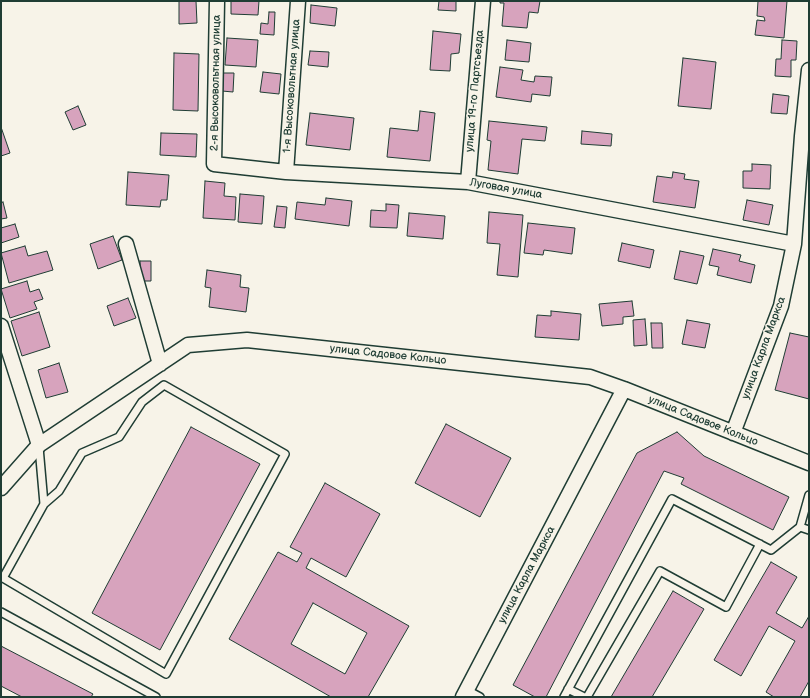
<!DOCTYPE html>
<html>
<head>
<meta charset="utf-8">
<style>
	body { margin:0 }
	#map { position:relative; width:810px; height:698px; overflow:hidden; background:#f7f3e8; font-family:"Balsamiq Sans",sans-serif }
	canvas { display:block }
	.frame { position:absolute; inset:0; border:2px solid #1f3d34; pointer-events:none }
</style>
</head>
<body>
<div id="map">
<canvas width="810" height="698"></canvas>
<div class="frame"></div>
</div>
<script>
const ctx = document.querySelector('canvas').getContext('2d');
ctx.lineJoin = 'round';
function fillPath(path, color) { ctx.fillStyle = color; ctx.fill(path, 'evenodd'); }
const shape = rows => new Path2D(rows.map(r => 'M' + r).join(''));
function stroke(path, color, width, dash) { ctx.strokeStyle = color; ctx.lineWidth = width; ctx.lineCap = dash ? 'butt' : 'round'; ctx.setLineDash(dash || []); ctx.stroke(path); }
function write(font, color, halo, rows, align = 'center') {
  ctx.font = font + ' "Balsamiq Sans",sans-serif'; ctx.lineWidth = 3; ctx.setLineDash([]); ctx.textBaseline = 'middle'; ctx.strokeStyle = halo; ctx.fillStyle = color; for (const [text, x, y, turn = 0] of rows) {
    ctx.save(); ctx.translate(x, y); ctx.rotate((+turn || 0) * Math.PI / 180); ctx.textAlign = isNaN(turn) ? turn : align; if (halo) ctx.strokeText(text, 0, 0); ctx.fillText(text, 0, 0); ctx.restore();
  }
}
const building = shape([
	[179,1,196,1,197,23,179,24,179,1],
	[231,1,259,1,258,15,231,14,231,1],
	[439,1,456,1,456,11,438,10,439,1],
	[500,1,540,1,538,13,529,12,527,28,502,26,504,3,500,3,500,1],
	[758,1,787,1,784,38,755,35,757,20,765,21,764,17,757,16,758,1],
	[311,5,337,8,335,26,310,23,311,5],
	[269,12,275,12,274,35,260,34,261,23,268,24,269,12],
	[433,31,461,34,459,53,451,54,450,71,430,70,433,31],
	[227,38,258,40,256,67,225,65,227,38],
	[507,40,531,43,529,62,505,60,507,40],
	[782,40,797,41,796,60,791,60,791,77,775,76,776,59,781,59,782,40],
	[310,51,329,52,328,67,308,65,310,51],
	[174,53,199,54,198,111,173,110,174,53],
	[683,58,716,62,711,109,678,106,683,58],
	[500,67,523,70,521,80,534,82,535,76,552,77,550,96,532,94,531,102,496,97,500,67],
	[263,72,281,74,279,94,260,92,263,72],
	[223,73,234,73,233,92,222,91,223,73],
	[773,94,789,96,787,114,771,113,773,94],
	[78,106,86,125,73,130,65,112,78,106],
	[420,111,435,113,430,161,387,157,390,128,418,131,420,111],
	[310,113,354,118,350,150,306,145,310,113],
	[489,121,547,127,545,141,522,139,518,174,488,170,491,141,487,140,489,121],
	[1,127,10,153,1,156,1,127],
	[582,131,612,134,611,146,581,144,582,131],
	[161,133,197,134,196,157,160,155,161,133],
	[752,164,771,165,770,189,743,188,743,171,752,171,752,164],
	[128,172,169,175,167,200,161,200,160,207,126,205,128,172],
	[673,172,685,174,684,179,699,181,695,208,653,202,657,176,672,178,673,172],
	[205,181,225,183,224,196,236,197,235,220,203,218,205,181],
	[240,194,264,196,262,224,238,222,240,194],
	[326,198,352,201,349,226,295,219,297,202,325,205,326,198],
	[747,200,773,205,769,225,743,220,747,200],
	[3,202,7,218,1,219,1,203,3,202],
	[386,204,399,205,397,228,370,227,371,210,386,211,386,204],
	[277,206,287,207,285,228,274,227,277,206],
	[489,212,523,215,518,277,497,275,500,244,487,243,489,212],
	[409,213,445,216,443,239,407,236,409,213],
	[528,223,575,228,572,254,544,250,543,255,524,253,528,223],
	[15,224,19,237,1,243,1,228,15,224],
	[113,236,122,260,98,269,90,244,113,236],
	[622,243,654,250,650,268,618,261,622,243],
	[25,246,28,256,47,251,53,270,9,283,1,253,25,246],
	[713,249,741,255,739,261,755,265,751,283,717,275,719,267,709,265,713,249],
	[680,251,704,256,697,284,674,279,680,251],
	[140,261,151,261,151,281,141,281,140,261],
	[207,270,241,275,240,287,249,288,246,312,209,307,211,288,205,287,207,270],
	[27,281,30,292,39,289,43,299,34,302,37,309,10,318,1,289,27,281],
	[128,298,136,318,114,326,107,306,128,298],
	[632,301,634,316,623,317,623,324,602,326,599,304,632,301],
	[551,311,581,314,579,340,535,337,537,315,551,316,551,311],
	[39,312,50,347,22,356,11,321,39,312],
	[645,319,647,345,634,346,633,320,645,319],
	[687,320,710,324,705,348,682,344,687,320],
	[651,323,662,323,663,348,652,348,651,323],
	[790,333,809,337,809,399,775,390,790,333],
	[59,363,68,392,46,398,38,370,59,363],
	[446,424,511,458,480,517,415,483,446,424],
	[191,427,260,464,160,650,92,613,191,427],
	[677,432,704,456,789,497,773,530,681,484,684,478,664,471,546,697,535,697,513,685,637,453,677,432],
	[325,483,380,514,346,577,311,558,306,568,409,626,368,697,331,697,229,639,278,552,297,562,302,553,290,547,325,483],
	[313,603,367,633,345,674,291,644,313,603],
	[771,562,797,577,776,613,802,628,809,616,809,681,800,697,774,697,766,692,795,641,769,626,741,676,714,660,771,562],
	[673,591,704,609,652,697,611,697,673,591],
	[1,646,93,694,91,697,22,697,1,686,1,646]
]);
const lane = shape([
	[39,447,44,504,3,578,166,674,285,454,164,385,142,402,119,437,82,453,59,491,44,504],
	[809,495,800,527,809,530],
	[1,612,156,697],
	[568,689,584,697],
	[467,690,480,697],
	[564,697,672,499,771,550,800,527],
	[587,697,660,571,726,607,760,544]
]);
const street = shape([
	[217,1,214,164,286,172,468,182,794,244],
	[286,172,298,1],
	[468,182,483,1],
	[126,244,160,364],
	[1,326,39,445],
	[733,433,781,306,794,244,802,136,809,70],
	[1,488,39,445,188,345,247,340,590,377,624,389,809,463],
	[463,697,624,389]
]);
const streetNames = [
	["2-я Высоковольтная улица",216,83,-89],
	["1-я Высоковольтная улица",292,86,-86],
	["улица 19-го Партсъезда",475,91,-85],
	["Луговая улица",506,189,10],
	["улица Карла Маркса",764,348,-70],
	["улица Садовое Кольцо",388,355,6],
	["улица Садовое Кольцо",703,421,22],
	["улица Карла Маркса",527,575,-62]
];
fillPath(building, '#d7a3bd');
stroke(building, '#1f3d34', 1);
stroke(lane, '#1f3d34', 10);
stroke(street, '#1f3d34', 17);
stroke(lane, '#f7f3e8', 7);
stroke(street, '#f7f3e8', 14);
write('11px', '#1f3d34', '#f7f3e8', streetNames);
</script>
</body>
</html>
